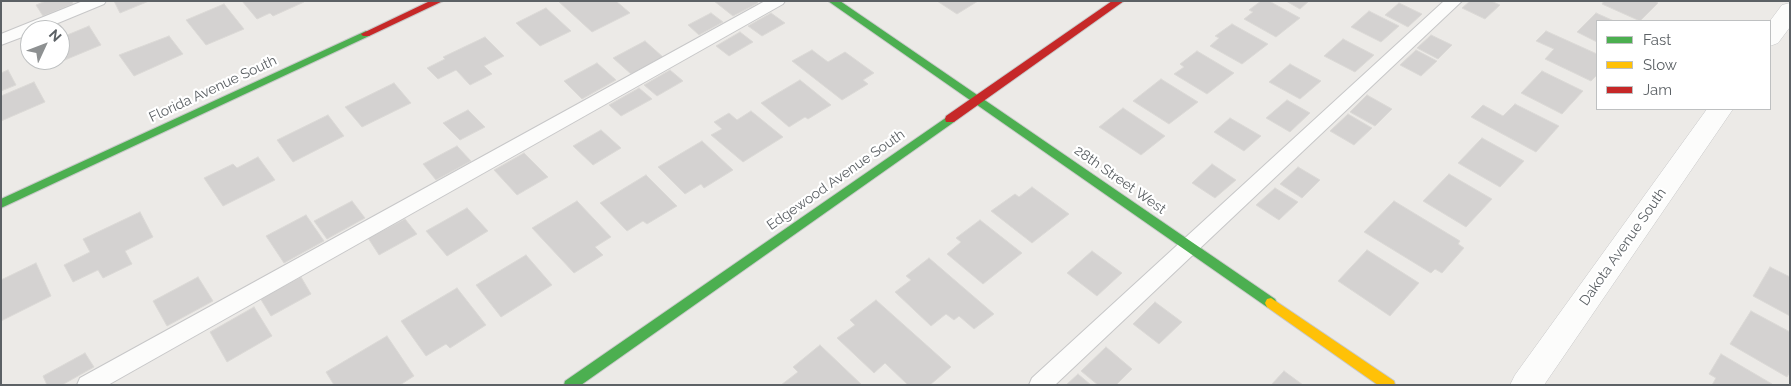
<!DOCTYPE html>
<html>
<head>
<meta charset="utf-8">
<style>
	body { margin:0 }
	#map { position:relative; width:1791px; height:386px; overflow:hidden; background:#eceae7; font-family:Raleway,sans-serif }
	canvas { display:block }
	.frame { position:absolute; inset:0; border:2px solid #5c6165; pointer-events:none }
	.legend { position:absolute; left:1596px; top:20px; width:175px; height:90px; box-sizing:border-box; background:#fff; border:1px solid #bec0c1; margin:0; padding:6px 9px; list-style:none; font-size:15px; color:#5c6165 }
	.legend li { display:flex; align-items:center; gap:10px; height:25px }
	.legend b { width:25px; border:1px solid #bec0c1 }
	.north { position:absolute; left:20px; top:20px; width:50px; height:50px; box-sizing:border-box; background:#fff; border:1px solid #bec0c1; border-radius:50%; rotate:47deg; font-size:14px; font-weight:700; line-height:20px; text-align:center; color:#5c6165 }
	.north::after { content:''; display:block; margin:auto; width:18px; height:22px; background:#8e9192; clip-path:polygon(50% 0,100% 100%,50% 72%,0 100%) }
</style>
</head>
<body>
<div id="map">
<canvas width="1791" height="386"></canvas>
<div class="frame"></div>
<ul class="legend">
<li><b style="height:6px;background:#4caf50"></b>Fast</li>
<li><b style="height:6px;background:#ffc107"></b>Slow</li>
<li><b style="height:6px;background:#c62828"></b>Jam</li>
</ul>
<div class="north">N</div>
</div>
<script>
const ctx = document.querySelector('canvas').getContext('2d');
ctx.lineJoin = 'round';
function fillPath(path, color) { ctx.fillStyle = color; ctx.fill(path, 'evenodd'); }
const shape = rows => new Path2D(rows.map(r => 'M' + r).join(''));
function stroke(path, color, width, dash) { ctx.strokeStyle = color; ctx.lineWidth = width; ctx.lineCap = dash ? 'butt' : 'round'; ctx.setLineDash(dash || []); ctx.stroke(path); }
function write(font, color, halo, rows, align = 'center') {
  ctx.font = font + ' Raleway,sans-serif'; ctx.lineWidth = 4.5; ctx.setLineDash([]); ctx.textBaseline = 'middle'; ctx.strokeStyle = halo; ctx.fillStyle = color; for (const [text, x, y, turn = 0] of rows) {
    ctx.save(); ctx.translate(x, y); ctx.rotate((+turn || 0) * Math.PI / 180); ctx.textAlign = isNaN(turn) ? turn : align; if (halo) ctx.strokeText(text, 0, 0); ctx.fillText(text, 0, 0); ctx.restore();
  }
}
const building = shape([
	[46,1,72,1,73,4,43,16,36,5,46,1],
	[114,1,149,1,120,13,114,1],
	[242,1,303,1,304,2,273,16,270,13,257,19,242,1],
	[558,1,616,1,630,13,592,32,558,1],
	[714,1,756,1,758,3,733,16,714,1],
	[937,1,978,1,957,14,937,1],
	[1261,1,1269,1,1300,18,1276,37,1244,19,1253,12,1249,10,1261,1],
	[1286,1,1309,1,1300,9,1286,1],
	[1470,1,1491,1,1500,5,1485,19,1462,8,1470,1],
	[1604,1,1655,1,1658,3,1640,21,1602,4,1604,1],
	[1399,3,1422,14,1408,27,1385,15,1399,3],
	[224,4,244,29,206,45,186,20,224,4],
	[546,8,571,31,540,46,516,23,546,8],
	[1369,11,1399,26,1381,42,1351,27,1369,11],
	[711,13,723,22,699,35,688,25,711,13],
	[771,13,785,23,762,36,748,26,771,13],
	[1596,13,1614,21,1597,21,1597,42,1577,32,1596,13],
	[1232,24,1268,44,1242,64,1210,46,1219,38,1215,36,1232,24],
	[89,26,101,45,48,67,43,60,60,60,60,38,89,26],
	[1546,31,1597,54,1597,75,1591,81,1545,59,1554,49,1536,41,1546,31],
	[740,32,753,42,729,56,716,46,740,32],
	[1431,35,1452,45,1438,59,1417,48,1431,35],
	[169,36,183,54,134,76,119,55,169,36],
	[485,37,504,56,484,66,492,74,470,85,456,70,438,79,427,68,445,59,443,57,485,37],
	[1343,39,1374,55,1355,72,1324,56,1343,39],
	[645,41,663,57,631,74,613,58,645,41],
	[812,50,828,62,845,52,874,73,863,80,868,84,842,100,792,61,812,50],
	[1416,50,1437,61,1421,76,1400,65,1416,50],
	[1197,51,1234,73,1207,94,1174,74,1184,67,1180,64,1197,51],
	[597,63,616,80,582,99,564,81,597,63],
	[1290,64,1321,81,1300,99,1269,82,1290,64],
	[8,70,16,85,1,91,1,73,8,70],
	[670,70,683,81,657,96,644,85,670,70],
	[1542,71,1583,91,1562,114,1521,93,1542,71],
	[1161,79,1198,102,1169,124,1133,101,1161,79],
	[800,80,831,105,808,119,805,117,789,127,761,103,800,80],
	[34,82,45,102,1,121,1,96,34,82],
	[394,83,411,103,362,127,345,107,394,83],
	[639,88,652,99,621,116,609,105,639,88],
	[1367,95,1392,109,1375,126,1350,112,1367,95],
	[1287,100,1310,113,1290,132,1266,118,1287,100],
	[1515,104,1559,126,1536,152,1471,117,1483,105,1503,116,1515,104],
	[1123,108,1165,136,1141,155,1099,127,1123,108],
	[468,110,485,127,460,140,443,123,468,110],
	[751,111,783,137,743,162,711,135,722,129,714,122,729,113,737,120,751,111],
	[1348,114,1372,128,1354,145,1330,131,1348,114],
	[328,115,344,136,293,162,277,140,328,115],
	[1230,118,1261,136,1244,151,1214,132,1230,118],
	[601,130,621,148,593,165,573,146,601,130],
	[1482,138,1524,161,1500,187,1458,163,1482,138],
	[702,141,733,170,704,188,701,184,685,194,658,167,702,141],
	[457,146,471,161,436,180,423,164,457,146],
	[524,153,548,177,517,195,494,170,524,153],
	[258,157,275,180,223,206,204,178,233,164,237,168,258,157],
	[1212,164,1236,180,1215,198,1192,183,1212,164],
	[1298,167,1320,180,1302,198,1280,184,1298,167],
	[1449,174,1492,199,1466,227,1423,201,1449,174],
	[646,175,677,206,647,224,643,221,627,231,600,203,646,175],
	[1032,187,1069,214,1032,243,991,211,1015,194,1019,197,1032,187],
	[1275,188,1298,202,1279,220,1256,205,1275,188],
	[352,201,365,218,327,239,314,221,352,201],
	[577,201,611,237,595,247,603,255,574,273,532,228,577,201],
	[1394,201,1460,241,1458,244,1464,248,1442,273,1435,269,1431,273,1364,232,1394,201],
	[467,208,488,231,447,256,426,231,467,208],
	[140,212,153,237,125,251,132,264,103,278,98,270,73,282,64,265,90,252,83,239,140,212],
	[306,215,324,241,284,263,266,236,306,215],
	[405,219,417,234,379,255,368,238,405,219],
	[980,220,1022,253,983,284,947,254,961,242,956,238,980,220],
	[1367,250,1419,283,1390,316,1338,281,1367,250],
	[1092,251,1122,273,1097,296,1067,273,1092,251],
	[526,255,552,285,501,317,476,285,526,255],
	[929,258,994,314,974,329,959,316,954,320,946,314,931,326,895,292,911,280,906,276,929,258],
	[36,263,51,296,1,321,1,280,36,263],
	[1770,267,1790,277,1790,316,1753,296,1770,267],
	[198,277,213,301,167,326,153,301,198,277],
	[301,277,311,294,271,316,260,298,301,277],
	[457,288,486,325,450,348,446,344,426,356,401,321,457,288],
	[876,300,951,367,930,385,908,385,885,363,874,373,837,338,855,325,850,320,876,300],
	[1155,302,1182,322,1159,344,1133,324,1155,302],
	[254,307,272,336,227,362,210,332,254,307],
	[1751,311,1790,332,1790,372,1787,377,1730,344,1751,311],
	[387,336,414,376,400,385,334,385,326,372,387,336],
	[820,345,862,385,781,385,798,372,793,367,820,345],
	[1106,347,1132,369,1116,385,1098,385,1081,371,1106,347],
	[85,353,94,367,62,385,47,385,43,376,85,353],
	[1721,354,1772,384,1771,385,1712,385,1716,378,1709,374,1721,354],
	[1284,371,1303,385,1271,385,1284,371],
	[1078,374,1091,385,1066,385,1078,374]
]);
const lane = shape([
	[83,1,106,1,104,4,41,30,30,30,30,34,1,45,1,34,83,1],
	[765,1,785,1,783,4,108,385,77,385,80,378,765,1],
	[1444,1,1462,1,1055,385,1029,385,1032,378,1444,1]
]);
const street = shape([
	[1790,3,1790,27,1778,43,1770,46,1770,21,1782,5,1790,3],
	[1707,109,1733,109,1544,385,1510,385,1515,375,1707,109]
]);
const fast = shape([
	[828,1,840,1,1275,299,1277,303,1275,307,1271,308,1267,307,828,1],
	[366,31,371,34,369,36,1,208,1,199,366,31],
	[950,115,954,116,955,119,954,122,581,385,564,385,565,381,950,115]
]);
const slow = shape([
	[1271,298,1394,381,1395,385,1378,385,1267,307,1265,303,1267,299,1271,298]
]);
const jam = shape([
	[430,1,443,1,369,36,363,36,361,34,430,1],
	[1112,1,1124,1,954,122,946,122,945,119,946,116,1112,1]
]);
const streetNames = [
	["Florida Avenue South",213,89,-25],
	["Edgewood Avenue South",836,180,-35],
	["28th Street West",1120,180,35],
	["Dakota Avenue South",1623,247,-55]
];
fillPath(building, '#d4d2d1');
stroke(building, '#dbd9d6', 1);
stroke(lane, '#c7c7c8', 2);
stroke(street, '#c7c7c8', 1);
stroke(fast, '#c8c9c9', 2);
stroke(slow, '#c8c9c9', 2);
stroke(jam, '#c8c9c9', 2);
fillPath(lane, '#fcfcfb');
fillPath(street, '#fcfcfb');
fillPath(fast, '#4caf50');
fillPath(slow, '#ffc107');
fillPath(jam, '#c62828');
write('14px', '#5c6165', '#fff', streetNames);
</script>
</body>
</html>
